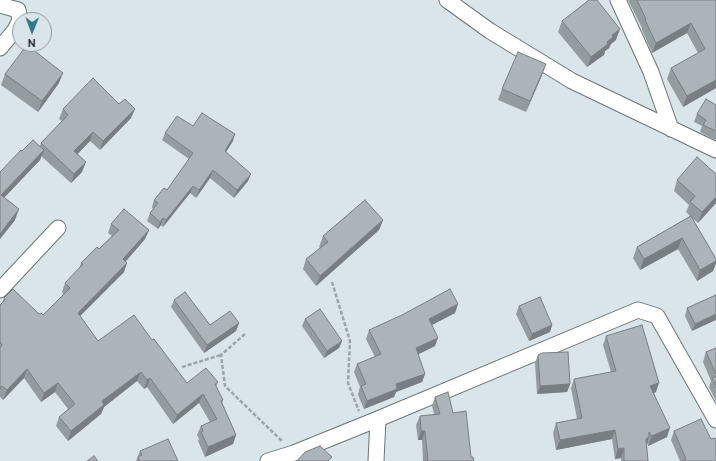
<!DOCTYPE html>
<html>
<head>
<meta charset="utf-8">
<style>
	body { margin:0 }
	#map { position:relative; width:716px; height:461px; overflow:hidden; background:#dae5e9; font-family:Ubuntu,sans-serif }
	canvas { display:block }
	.north { position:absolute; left:12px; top:12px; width:40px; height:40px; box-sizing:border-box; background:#dae5e9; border:1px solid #90999b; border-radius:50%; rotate:181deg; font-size:11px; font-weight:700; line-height:16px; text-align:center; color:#222627 }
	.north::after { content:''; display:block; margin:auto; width:14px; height:18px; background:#36768a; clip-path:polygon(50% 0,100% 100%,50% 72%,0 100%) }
</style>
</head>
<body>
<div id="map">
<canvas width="716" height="461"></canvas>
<div class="north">N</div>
</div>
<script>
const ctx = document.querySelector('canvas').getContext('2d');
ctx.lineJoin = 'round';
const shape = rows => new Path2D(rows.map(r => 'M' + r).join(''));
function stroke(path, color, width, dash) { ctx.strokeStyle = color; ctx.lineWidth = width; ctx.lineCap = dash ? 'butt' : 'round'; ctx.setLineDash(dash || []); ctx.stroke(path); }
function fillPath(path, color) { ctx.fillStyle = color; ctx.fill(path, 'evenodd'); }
const path = shape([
	[332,282,350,341,348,383,359,411],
	[245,334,221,355,225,386,283,442],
	[182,367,221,355]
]);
const minor = shape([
	[447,0,490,31,572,81,716,150],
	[618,0,651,72,671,129],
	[0,5,18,10,20,20,15,30,0,48],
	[0,290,58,228],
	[268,461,294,453,378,419,638,310,657,316,716,420],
	[376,461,378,419]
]);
const wall = shape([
	[628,0,716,0,716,88,683,107,667,79,671,68,698,53,687,33,652,53,642,30,642,28],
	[562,21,616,40,611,44,609,48,605,51,604,55,587,67,558,32],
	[5,74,59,83,38,112,1,85],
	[542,75,526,112,498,100,502,89],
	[716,105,716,139,715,140,700,132,702,126,694,122,697,114],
	[63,109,131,118,100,150,90,141,77,154,82,172,71,183,41,156,40,160,4,198,15,220,0,239,0,172,40,146,41,143,62,121,59,119],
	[193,126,233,141,226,152,248,181,234,198,210,178,196,198,190,193,163,227,161,225,158,229,147,221,150,213,153,209,152,207,154,200,167,190,189,159,162,140,165,133],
	[716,174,716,203,698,223,692,218,716,259,716,263,713,271,697,281,678,249,640,270,633,258,637,247,690,216,686,212,689,205,674,191,677,180],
	[383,220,379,230,316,286,303,269,306,259,320,248,319,247,323,236],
	[111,224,149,230,145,239,126,261,124,272,80,316,98,341,152,340,187,383,218,382,216,387,223,400,222,404,236,435,233,444,205,457,198,441,199,439,197,435,201,426,210,422,199,403,173,424,147,387,144,389,137,381,104,407,101,414,68,441,56,426,59,417,68,409,55,392,41,402,24,378,3,400,0,397,0,305,2,303,4,298,39,314,43,315,64,294,62,292,65,283,79,269,81,263,99,249,112,236,108,233],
	[716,295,692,331,685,316,687,308],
	[174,300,210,325,239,323,236,331,204,353,171,307],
	[458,304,455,313,432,325,435,346,418,354,425,374,422,382,396,392,394,397,364,409,358,395,360,387,354,372,357,364,375,357,366,339,369,330],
	[519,306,552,325,550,332,529,341,516,314],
	[305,319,342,341,339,348,324,358,302,326],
	[606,336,656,392,654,393,667,437,648,446,647,443,646,445,648,461,621,461,621,458,615,459,612,439,556,450,553,433,556,423,577,419,571,388,574,379,611,372,603,345],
	[716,348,716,401,709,387,711,381,703,362,706,352],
	[538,355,570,384,567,392,537,394,535,363],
	[435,397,453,413,471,457,423,461,422,440,418,440,416,425,420,416,434,414,432,406],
	[674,431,711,439,716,461,680,461,671,440],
	[140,451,178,461,136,461]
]);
const shadedWall = shape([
	[691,23,687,33,652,53,656,43],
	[620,29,616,40,611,44,609,48,605,51,604,55,587,67,591,57,607,42,612,35],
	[546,64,542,75,526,112,530,101],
	[63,73,59,83,38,112,42,101],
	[716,80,716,88,683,107,687,96],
	[135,109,131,118,100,150,103,141],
	[93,132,90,141,71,161,74,151],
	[235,134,233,141,222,158,225,151],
	[44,150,40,160,0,202,1,195],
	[86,162,82,172,71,183,74,174],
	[213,170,210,178,196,198,199,190],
	[251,174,248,181,234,198,237,190],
	[193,186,190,193,163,227,166,220],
	[716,197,716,203,698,223,702,212],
	[19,209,15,220,0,239,0,234],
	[163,218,161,225,158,229,160,222],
	[383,220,379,230,316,286,320,276],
	[149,230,145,239,120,268,123,259],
	[682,238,678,249,640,270,644,259],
	[716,261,716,263,713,271,697,281,700,270],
	[127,263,124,272,74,322,78,313],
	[458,304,455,313,426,328,429,319],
	[716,314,716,320,692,331,695,324],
	[239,323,236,331,204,353,207,345],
	[552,325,550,332,529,341,532,334],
	[438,338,435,346,413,357,416,348],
	[342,341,339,348,324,358,327,351],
	[27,369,24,378,3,400,7,390],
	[141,372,137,381,104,407,101,414,68,441,71,431,102,401],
	[425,374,422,382,396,392,394,397,364,409,367,401,396,384],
	[150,378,147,387,144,389,147,380],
	[58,383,55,392,41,402,44,393],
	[659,383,656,392,647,395,650,386],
	[570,384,567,392,537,394,540,386],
	[203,394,199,403,173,424,177,415],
	[670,428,667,437,648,446,652,436],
	[615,430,612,439,556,450,560,440],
	[421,431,425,431,422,440,418,440],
	[236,435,233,444,205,457,208,447],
	[649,437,646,447,646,439],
	[624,448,621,458,615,459,618,449]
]);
const building = shape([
	[589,0,597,0,620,29,612,35,613,37,607,42,608,44,591,57,562,21,589,0],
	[637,0,716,0,716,80,687,96,671,68,705,49,691,23,656,43,645,20,646,19,637,0],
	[27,45,63,73,42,101,5,74,27,45],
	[518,52,546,64,530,101,502,89,518,52],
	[93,78,119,104,125,99,135,109,103,141,93,132,74,151,86,162,74,174,41,143,68,115,63,109,93,78],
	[706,99,716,105,716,131,703,125,706,120,697,114,706,99],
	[202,113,235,134,225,151,251,174,237,190,213,170,199,190,193,186,166,220,163,218,160,222,150,213,158,203,154,200,164,188,167,190,193,153,165,133,177,116,193,126,202,113],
	[33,140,44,150,1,195,19,209,0,234,0,172,21,150,22,151,33,140],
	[697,157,716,174,716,197,702,212,690,202,695,196,677,180,697,157],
	[365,200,383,220,320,276,306,259,328,242,323,236,365,200],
	[124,209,149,230,123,259,127,263,78,313,98,341,134,315,152,340,154,339,187,383,206,368,218,382,215,384,223,400,221,401,236,435,208,447,201,432,203,431,201,426,217,419,203,394,177,415,150,378,147,380,141,372,102,401,104,405,71,431,59,417,75,404,58,383,44,393,27,369,7,390,2,386,0,389,0,348,2,345,0,342,0,305,5,300,4,298,13,289,39,314,41,313,43,315,70,288,65,283,83,264,81,263,97,247,99,249,119,230,111,224,124,209],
	[691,216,716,259,716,261,700,270,682,238,644,259,637,247,691,216],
	[450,289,458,304,429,319,438,338,416,348,425,374,396,384,397,389,367,401,361,386,366,384,357,364,381,354,369,330,402,315,450,289],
	[185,292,210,325,230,311,239,323,207,345,174,300,185,292],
	[716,295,716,314,695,324,687,308,716,295],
	[540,297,552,325,532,334,519,306,540,297],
	[320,309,342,341,327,351,305,319,320,309],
	[642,325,659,383,650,386,670,428,652,436,649,432,649,437,646,439,648,461,624,461,624,448,618,449,615,430,560,440,556,423,582,418,574,379,616,371,606,336,642,325],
	[716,348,716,374,706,352,716,348],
	[568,352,570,384,540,386,538,355,542,353,568,352],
	[716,376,716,385,712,378,716,376],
	[448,392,453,413,466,411,471,457,473,457,474,461,423,461,428,461,425,431,421,431,420,416,440,414,435,397,448,392],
	[701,419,711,439,716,438,716,461,682,461,686,459,674,431,701,419],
	[168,439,178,461,140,461,138,457,142,455,140,451,168,439],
	[320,446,332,457,328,461,297,461,305,452,320,446],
	[94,456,98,461,87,461,94,456]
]);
stroke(minor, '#6c7578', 17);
stroke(path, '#9ca5a8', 2.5, [4, 2]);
stroke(minor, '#fff', 15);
fillPath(wall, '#939c9f');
fillPath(shadedWall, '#787f82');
fillPath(building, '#abb5b9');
stroke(building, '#787f82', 1);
</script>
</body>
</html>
